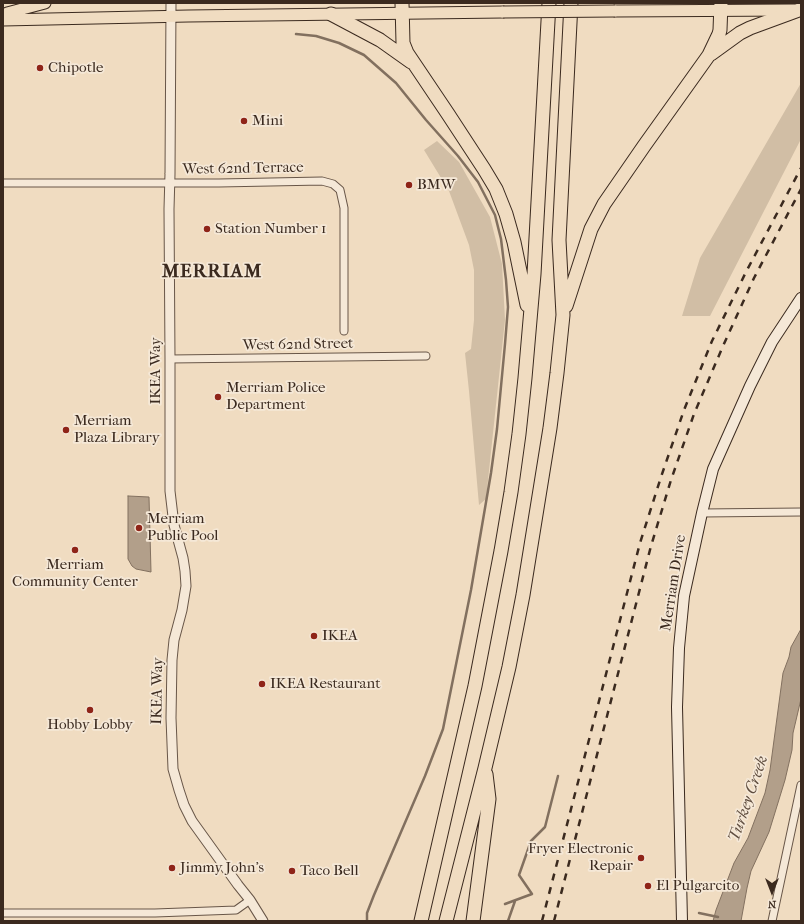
<!DOCTYPE html>
<html>
<head>
<meta charset="utf-8">
<style>
	body { margin:0 }
	#map { position:relative; width:804px; height:924px; overflow:hidden; background:#f0dcc1; font-family:"IM FELL French Canon",serif }
	canvas { display:block }
	.frame { position:absolute; inset:0; border:4px solid #3b2a1f; pointer-events:none }
	.north { position:absolute; left:752px; top:872px; width:40px; height:40px; -webkit-text-stroke:3px #f5e8d7; paint-order:stroke; rotate:180deg; font-size:11px; font-weight:700; line-height:16px; text-align:center; color:#3b2a1f }
	.north::after { content:''; display:block; margin:auto; width:14px; height:18px; background:#3b2a1f; clip-path:polygon(50% 0,100% 100%,50% 72%,0 100%) }
</style>
</head>
<body>
<div id="map">
<canvas width="804" height="924"></canvas>
<div class="frame"></div>
<div class="north">N</div>
</div>
<script>
const ctx = document.querySelector('canvas').getContext('2d');
ctx.lineJoin = 'round';
function fillPath(path, color) { ctx.fillStyle = color; ctx.fill(path, 'evenodd'); }
const shape = rows => new Path2D(rows.map(r => 'M' + r).join(''));
function stroke(path, color, width, dash) { ctx.strokeStyle = color; ctx.lineWidth = width; ctx.lineCap = dash ? 'butt' : 'round'; ctx.setLineDash(dash || []); ctx.stroke(path); }
function write(font, color, halo, rows, align = 'center') {
  ctx.font = font + ' "IM FELL French Canon",serif'; ctx.lineWidth = 3.5; ctx.setLineDash([]); ctx.textBaseline = 'middle'; ctx.strokeStyle = halo; ctx.fillStyle = color; for (const [text, x, y, turn = 0] of rows) {
    ctx.save(); ctx.translate(x, y); ctx.rotate((+turn || 0) * Math.PI / 180); ctx.textAlign = isNaN(turn) ? turn : align; if (halo) ctx.strokeText(text, 0, 0); ctx.fillText(text, 0, 0); ctx.restore();
  }
}
const green = shape([
	[801,83,801,139,710,316,682,316,700,258],
	[437,141,459,162,490,217,502,264,505,320,486,499,479,505,469,391,465,353,471,349,474,320,474,270,469,245,449,191,424,150]
]);
const water = shape([
	[128,496,149,497,151,572,136,569,132,566,128,559,128,496],
	[801,629,801,699,793,733,792,750,785,780,769,832,751,871,747,888,741,921,713,921,716,910,734,863,748,838,765,793,770,770,783,673,789,657,791,647,801,629]
]);
const stream = shape([
	[296,34,316,36,339,43,364,55,396,83,426,120,458,156,478,182,495,215,501,239,506,280,508,307,505,344,497,429,491,473,471,590,443,729,425,776,374,895,367,913,367,921],
	[505,904,532,894,519,875,531,841,545,827,558,776],
	[699,913,718,917],
	[508,921,515,901]
]);
const minor = shape([
	[3,183,219,183,322,181,333,184,340,190,344,208,344,331],
	[170,359,426,356],
	[702,513,801,512],
	[3,913,155,913,236,910,250,900],
	[772,921,801,785]
]);
const tertiary = shape([
	[171,3,170,174,169,209,170,359,170,491,174,525,183,558,185,571,186,586,182,610,174,640,172,660,171,718,173,769,179,790,184,805,192,821,238,885,250,900,263,921]
]);
const secondary = shape([
	[682,921,677,707,679,648,684,596,702,513,713,469,750,386,772,342,801,298]
]);
const trunk = shape([
	[615,11,794,10],
	[3,18,7,13,45,3],
	[3,20,188,16,503,12]
]);
const motorway = shape([
	[402,3,403,43,407,53,448,114,484,169,496,189,506,214,514,242,527,305],
	[331,14,380,40,411,62],
	[711,54,740,33,750,28,799,10],
	[566,306,591,229,604,204,644,146,709,55,719,34,720,30,721,3],
	[421,921,475,686,501,551,511,492,519,434,525,378,534,274,549,3],
	[446,921,485,768,509,667,523,595,550,428,557,373,563,315,559,240,571,3],
	[473,921,489,799,486,774]
]);
const rail = shape([
	[542,921,640,543,661,477,684,410,712,341,746,272,801,168],
	[554,921,651,546,671,480,694,414,723,346,754,278,801,189]
]);
const trunkBridge = shape([
	[503,12,615,11]
]);
const markers = [
	[40,68,4,"#8f2418"],
	[244,121,4,"#8f2418"],
	[409,185,4,"#8f2418"],
	[207,229,4,"#8f2418"],
	[218,397,4,"#8f2418"],
	[66,430,4,"#8f2418"],
	[139,528,4,"#8f2418"],
	[75,550,4,"#8f2418"],
	[314,636,4,"#8f2418"],
	[262,684,4,"#8f2418"],
	[90,710,4,"#8f2418"],
	[641,858,4,"#8f2418"],
	[172,868,4,"#8f2418"],
	[292,871,4,"#8f2418"],
	[648,886,4,"#8f2418"]
];
const poiNames = [
	["Chipotle",48,68],
	["Mini",252,121],
	["BMW",417,185],
	["Station Number 1",215,229],
	["Merriam Police",226,388],
	["Department",226,405],
	["Merriam",74,421],
	["Plaza Library",74,438],
	["Merriam",147,519],
	["Public Pool",147,536],
	["Merriam",75,565,"center"],
	["Community Center",75,582,"center"],
	["IKEA",322,636],
	["IKEA Restaurant",270,684],
	["Hobby Lobby",90,725,"center"],
	["Fryer Electronic",633,849,"right"],
	["Repair",633,866,"right"],
	["Jimmy John's",180,868],
	["Taco Bell",300,871],
	["El Pulgarcito",656,886]
];
const streetNames = [
	["West 62nd Terrace",243,169,-1],
	["West 62nd Street",298,345,-1],
	["IKEA Way",156,371,-90],
	["Merriam Drive",674,583,-81],
	["IKEA Way",158,691,-89]
];
const waterNames = [
	["Turkey Creek",749,799,-71]
];
const districtNames = [
	["MERRIAM",212,272]
];
fillPath(green, '#d1bea5');
fillPath(water, '#b29f8a');
stroke(water, '#82705f', 1);
stroke(stream, '#82705f', 2.5);
stroke(minor, '#685648', 9);
stroke(tertiary, '#685648', 11);
stroke(secondary, '#3b2a1f', 12);
stroke(trunk, '#3b2a1f', 13);
stroke(motorway, '#3b2a1f', 15);
stroke(minor, '#f5e8d7', 7);
stroke(tertiary, '#f5e8d7', 9);
stroke(secondary, '#f5e8d7', 10);
stroke(trunk, '#f0dcc1', 11);
stroke(motorway, '#f0dcc1', 13);
stroke(rail, '#3b2a1f', 2.5, [7, 7]);
stroke(trunkBridge, '#3b2a1f', 13, []);
stroke(trunkBridge, '#f0dcc1', 11);
for (const [x, y, r, color] of markers) { const dot = new Path2D(); dot.arc(x, y, r, 0, 2 * Math.PI); ctx.fillStyle = color; ctx.fill(dot); stroke(dot, '#f5e8d7', 1.5); }
write('15px', '#3b2a1f', '#f5e8d7', poiNames, 'left');
write('15px', '#3b2a1f', '#f5e8d7', streetNames);
write('italic 16px', '#5f4d3f', '#f5e8d7', waterNames);
ctx.letterSpacing = '1px';
write('bold 19px', '#3b2a1f', '#f5e8d7', districtNames);
ctx.letterSpacing = '0px';
</script>
</body>
</html>
